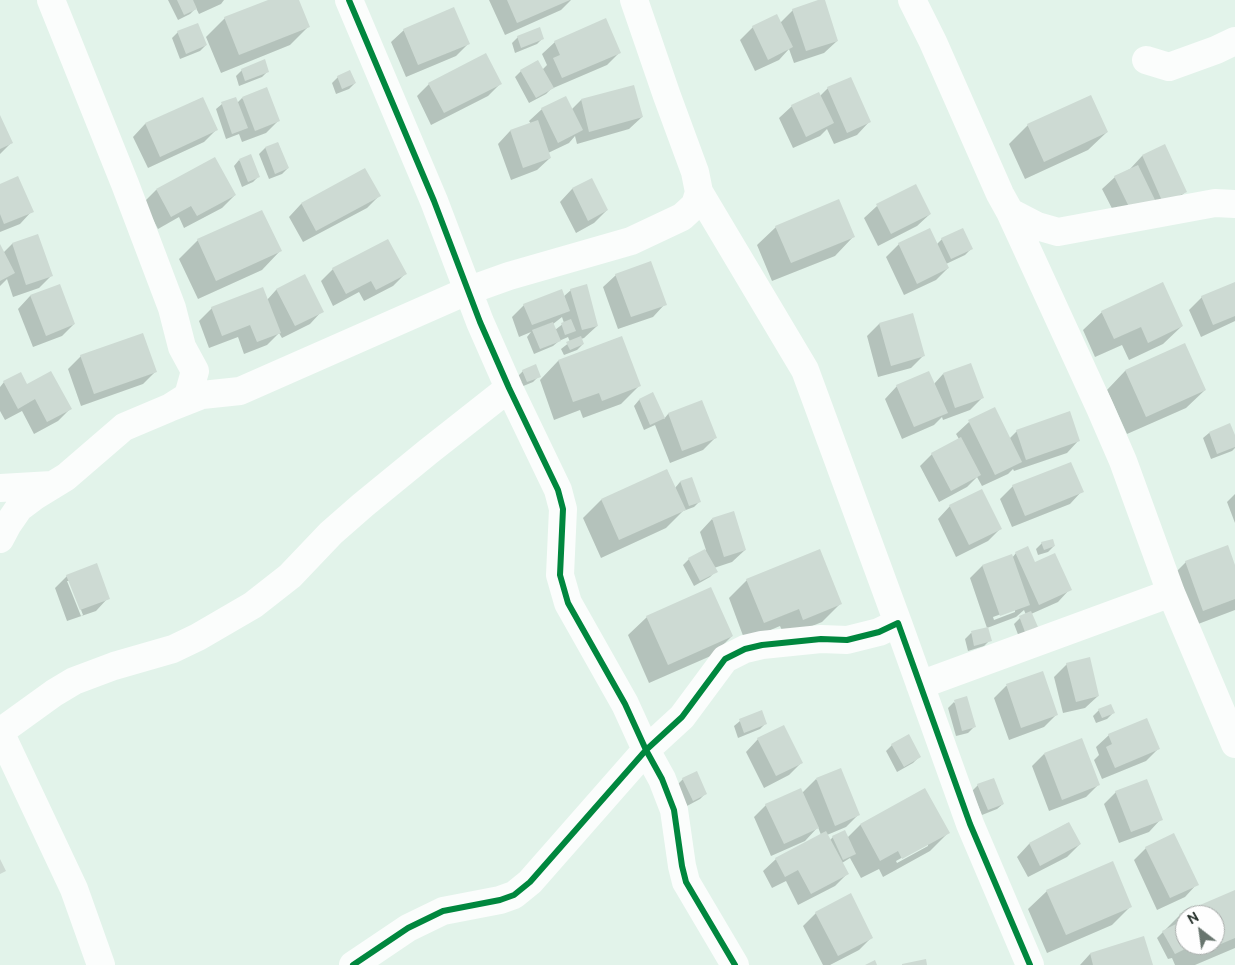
<!DOCTYPE html>
<html>
<head>
<meta charset="utf-8">
<style>
	body { margin:0 }
	#map { position:relative; width:1235px; height:965px; overflow:hidden; background:#e2f3ea; font-family:Ubuntu,sans-serif }
	canvas { display:block }
	.north { position:absolute; left:1175px; top:905px; width:50px; height:50px; box-sizing:border-box; background:#fefefe; border:1px solid #a8acaa; border-radius:50%; rotate:330deg; font-size:14px; font-weight:700; line-height:20px; text-align:center; color:#26312b }
	.north::after { content:''; display:block; margin:auto; width:18px; height:22px; background:#68756e; clip-path:polygon(50% 0,100% 100%,50% 72%,0 100%) }
</style>
</head>
<body>
<div id="map">
<canvas width="1235" height="965"></canvas>
<div class="north">N</div>
</div>
<script>
const ctx = document.querySelector('canvas').getContext('2d');
ctx.lineJoin = 'round';
function fillPath(path, color) { ctx.fillStyle = color; ctx.fill(path, 'evenodd'); }
const shape = rows => new Path2D(rows.map(r => 'M' + r).join(''));
function stroke(path, color, width, dash) { ctx.strokeStyle = color; ctx.lineWidth = width; ctx.lineCap = dash ? 'butt' : 'round'; ctx.setLineDash(dash || []); ctx.stroke(path); }
const shadow = shape([
	[168,0,224,0,221,4,199,14,196,8,190,14,178,20],
	[271,0,298,0,308,27,290,45,221,73,206,37,225,18],
	[489,0,571,0,561,10,505,35],
	[823,0,837,41,824,53,794,63,789,49,779,60,755,71,740,40,753,27,780,23,793,10],
	[404,30,468,44,456,56,406,77,391,42],
	[178,32,206,45,200,51,180,59,172,38],
	[518,37,543,38,537,44,515,53,512,43],
	[555,42,620,52,607,65,551,89,546,94,529,103,515,77,521,71,537,61,542,70,547,65,542,54],
	[242,70,268,71,262,77,239,86,236,76],
	[338,77,355,83,349,89,336,94,332,83],
	[429,84,500,84,488,96,431,125,417,96],
	[828,88,869,122,857,135,834,144,827,129,820,136,793,148,779,118,792,106,820,96],
	[202,98,217,129,204,142,148,168,133,137,145,124],
	[242,98,278,121,266,133,242,142,239,134,226,139,216,109,222,104,237,103],
	[581,100,642,117,629,129,577,144,575,136,569,143,548,153,550,158,537,170,511,180,498,144,510,131,531,124,529,121,542,109,571,110],
	[0,118,11,143,0,154],
	[1028,125,1107,132,1088,150,1025,179,1009,144],
	[278,143,288,168,282,174,269,179,259,154,265,148],
	[1165,146,1185,192,1173,204,1119,222,1102,189,1115,177,1130,169,1142,156],
	[239,160,259,176,253,182,242,187,234,166],
	[365,170,379,196,367,208,303,242,289,217,301,204],
	[591,180,607,210,594,223,576,233,560,202,572,189],
	[0,185,32,211,20,224,0,232],
	[156,190,235,195,222,208,184,228,179,217,158,229,144,202],
	[877,206,930,214,917,226,878,246,864,218],
	[776,227,853,237,835,256,772,281,757,245],
	[37,236,51,276,39,288,13,297,7,279,0,286,0,247,3,253,12,244],
	[942,239,971,249,965,255,946,264,948,268,936,280,904,295,886,257,899,244,937,244],
	[198,240,280,251,262,270,198,299,179,259],
	[333,269,405,274,393,286,364,301,359,292,333,306,321,281],
	[616,275,665,304,653,317,618,329,603,287],
	[304,276,322,311,310,324,282,338,279,333,267,345,244,354,238,337,209,348,199,321,212,308,267,300,276,290],
	[1235,283,1235,321,1201,337,1189,310,1202,297],
	[59,285,74,324,62,336,33,347,18,309,30,296],
	[571,290,597,326,584,338,581,339,583,344,577,350,564,355,561,349,570,342,568,337,559,341,553,346,534,354,527,337,531,332,519,337,512,317,524,305,563,297],
	[562,317,564,323,555,330,553,324],
	[1102,312,1182,326,1163,344,1129,360,1122,345,1095,357,1083,330],
	[912,314,924,355,911,368,878,377,867,336,879,324],
	[621,337,639,386,621,404,583,418,580,410,554,420,540,380,558,361],
	[1185,345,1205,390,1186,408,1127,434,1107,390,1125,371],
	[81,356,155,372,143,384,81,406,68,369],
	[523,371,539,376,533,382,521,387,517,377],
	[943,374,982,398,970,410,943,420,942,417,934,425,902,439,885,399,897,386,934,384],
	[4,382,26,385,70,409,58,421,34,434,22,411,5,420,0,411,0,387],
	[652,394,664,419,668,414,702,402,715,438,703,450,670,463,655,425,644,430,634,406,639,400],
	[994,409,1009,439,1017,431,1079,440,1067,453,1014,471,1013,469,1008,474,982,486,977,477,967,487,939,502,920,466,932,454,959,439,956,434,969,422],
	[1209,433,1235,438,1235,448,1232,451,1211,459,1203,438],
	[667,470,675,488,680,482,691,478,700,501,694,507,683,511,666,528,601,558,583,518,601,500],
	[1013,486,1082,491,1070,504,1012,527,1000,499],
	[1235,494,1235,523,1227,502],
	[950,506,1001,528,988,541,956,557,938,519],
	[712,519,745,550,732,562,714,568,716,571,710,577,694,586,683,565,689,559,706,550,700,532],
	[1042,543,1054,546,1048,552,1038,555,1036,549],
	[1028,548,1035,564,1070,589,1058,602,1031,614,1037,627,1031,633,1019,637,1014,624,1020,618,1026,615,1024,610,1016,617,987,628,970,578,982,566,1012,558,1016,553],
	[1015,609,1015,612,994,620,993,617],
	[1186,562,1235,567,1235,610,1185,629,1167,581],
	[67,576,108,598,96,611,67,621,55,588],
	[67,581,70,581,83,615,81,616],
	[747,580,841,603,822,622,785,637,780,626,745,641,729,598],
	[647,617,732,636,713,655,649,683,628,635],
	[971,633,990,640,984,646,968,651,965,639],
	[1067,664,1098,696,1085,708,1063,713,1054,677],
	[1042,673,1057,714,1044,727,1009,740,994,698,1006,686],
	[954,702,974,727,968,733,956,736,948,708],
	[1099,710,1113,713,1107,719,1096,723,1093,716],
	[761,712,766,723,760,729,738,738,734,726,740,721],
	[1109,735,1158,749,1146,761,1102,779,1094,760,1099,755,1096,747],
	[758,739,802,762,789,775,764,788,746,752],
	[892,745,919,757,913,763,897,772,886,751],
	[1044,754,1098,785,1086,797,1049,811,1032,766],
	[683,779,706,793,700,799,687,806,677,785],
	[816,779,858,815,846,827,827,835,830,840,833,837,847,838,860,825,925,790,948,833,930,851,883,877,879,869,861,878,850,858,842,863,847,874,835,886,798,905,786,881,772,888,763,871,776,859,821,835,818,827,805,841,771,856,754,817,766,805,802,793],
	[928,843,928,846,897,863,896,861],
	[978,785,1003,804,997,809,982,815,972,791],
	[1116,792,1161,819,1149,832,1119,843,1104,804],
	[1068,823,1080,844,1067,857,1028,877,1017,857,1029,844],
	[1146,848,1197,884,1185,897,1157,910,1134,860],
	[1047,891,1131,906,1112,925,1047,953,1028,909],
	[1235,891,1235,948,1195,965,1175,965,1172,958,1168,959,1157,938,1180,915],
	[1185,915,1215,915,1215,945,1185,945],
	[850,895,872,937,859,950,830,965,823,965,803,926,816,913],
	[1090,954,1152,965,1080,965]
]);
const building = shape([
	[177,0,193,0,197,9,184,15],
	[268,0,299,0,310,27,239,55,224,17],
	[507,0,570,0,517,23],
	[818,0,825,0,838,41,806,51,792,9],
	[454,7,470,44,418,65,403,29],
	[777,14,793,47,768,60,752,26],
	[606,18,621,53,562,78,553,58,560,55,554,41],
	[198,23,207,45,186,54,177,31],
	[540,27,544,39,521,48,517,36],
	[486,53,502,84,444,113,428,83],
	[265,59,269,72,245,81,241,69],
	[538,60,554,88,536,98,520,70],
	[350,70,356,83,342,89,337,76],
	[851,77,871,122,847,133,827,87],
	[634,85,643,117,589,132,581,99],
	[267,87,280,121,255,131,242,97],
	[819,92,834,123,806,137,791,105],
	[1091,95,1108,132,1044,162,1027,124],
	[566,96,583,130,558,143,541,108],
	[203,97,218,130,160,157,145,123],
	[236,97,248,128,232,134,221,102],
	[0,115,13,143,0,149],
	[538,120,551,158,523,168,510,130],
	[278,142,289,168,275,174,265,147],
	[1165,144,1187,192,1163,203,1142,155],
	[251,154,260,177,248,182,239,159],
	[215,157,236,195,197,216,191,206,171,217,156,189],
	[1138,165,1155,200,1131,211,1114,176],
	[365,168,381,196,316,231,301,203],
	[18,176,34,212,4,224,0,214,0,184],
	[592,178,608,210,588,221,572,188],
	[916,184,931,214,891,234,876,204],
	[839,199,855,237,791,263,775,226],
	[262,210,282,251,216,281,197,239],
	[930,228,949,268,917,284,898,243],
	[963,228,973,249,951,259,941,238],
	[38,234,53,276,26,285,12,243],
	[388,239,407,274,376,290,371,281,346,294,332,268],
	[0,244,15,273,0,281],
	[651,261,667,305,631,317,615,274],
	[305,274,324,312,295,326,276,289],
	[1163,282,1183,326,1148,343,1141,327,1114,339,1101,311],
	[1235,282,1235,316,1213,325,1201,296],
	[60,284,75,324,46,336,30,295],
	[587,284,598,326,582,330,570,289],
	[263,287,281,333,257,342,250,325,222,336,211,307],
	[562,289,570,311,532,325,523,304],
	[913,313,925,356,891,366,879,323],
	[571,319,576,331,565,335,561,323],
	[553,322,561,341,540,349,532,330],
	[143,333,157,372,94,394,80,355],
	[581,336,584,344,570,350,566,342],
	[622,336,641,386,602,401,599,393,573,402,558,360],
	[1185,343,1206,390,1146,417,1125,370],
	[971,363,984,398,955,408,943,373],
	[536,364,541,377,527,382,522,370],
	[51,371,72,409,47,422,35,399,18,409,3,381,21,372,27,384],
	[929,371,948,413,914,427,896,385],
	[653,392,665,418,650,425,639,399],
	[702,400,717,438,682,451,668,413],
	[995,407,1022,462,995,475,968,420],
	[1070,411,1080,441,1026,460,1016,430],
	[1230,423,1235,435,1235,447,1217,454,1209,432],
	[961,437,981,475,951,491,931,453],
	[1071,462,1084,492,1025,516,1012,485],
	[667,469,686,510,619,540,601,499],
	[692,477,701,502,689,506,680,481],
	[982,489,1002,529,969,545,949,505],
	[734,511,746,550,724,557,712,518],
	[1053,539,1055,546,1044,550,1041,542],
	[1228,545,1235,565,1235,599,1203,611,1185,561],
	[1028,546,1035,562,1055,553,1072,590,1039,605,1015,552],
	[705,549,718,572,700,581,688,558],
	[820,549,842,604,803,620,799,609,764,623,746,579],
	[1012,554,1030,605,1000,616,982,565],
	[97,563,110,599,80,610,66,575],
	[711,587,733,636,668,665,646,616],
	[1031,611,1038,627,1025,632,1019,616],
	[988,627,992,641,974,646,971,631],
	[1090,657,1099,696,1076,702,1066,663],
	[1043,671,1058,715,1021,728,1006,684],
	[967,696,976,727,962,731,954,700],
	[1111,704,1115,713,1102,718,1098,709],
	[762,710,767,724,744,733,739,719],
	[1147,718,1160,749,1115,768,1106,747,1112,744,1108,734],
	[784,725,803,763,776,776,757,738],
	[909,734,921,757,904,767,891,744],
	[1082,738,1100,785,1062,800,1044,753],
	[841,768,860,815,835,826,816,778],
	[697,771,707,794,693,801,682,778],
	[994,778,1004,804,988,810,977,784],
	[1147,779,1163,820,1131,832,1115,791],
	[801,788,819,828,784,844,765,804],
	[925,788,950,833,902,859,898,851,880,861,860,824],
	[1069,822,1081,844,1040,866,1029,843],
	[845,830,856,854,843,860,832,836],
	[826,831,849,874,811,894,798,870,785,877,775,858],
	[1174,833,1199,885,1170,898,1145,847],
	[0,859,6,871,0,874],
	[1113,861,1132,907,1066,935,1046,890],
	[1235,890,1235,938,1197,954,1193,945,1215,945,1215,915,1185,915,1185,927,1179,914],
	[851,893,873,938,838,956,815,912],
	[1176,924,1185,940,1185,945,1188,945,1189,947,1175,954,1162,931],
	[1144,936,1153,965,1093,965,1090,953],
	[926,959,927,965,902,965,902,964],
	[875,960,877,965,865,965]
]);
const minor = shape([
	[349,0,434,201,480,322,509,388,558,490,563,509,560,575,568,603,625,704,646,750,662,779,674,810,682,866,686,882,735,965],
	[912,0,933,42,1000,194,1010,212,1037,226,1058,232,1215,203,1235,204],
	[1146,60,1169,67,1216,50,1235,41],
	[699,192,805,370,898,623],
	[1010,212,1100,408,1123,461,1171,593,1235,744],
	[169,408,202,395,240,391,467,291,509,276,631,241,682,217,695,205,699,192,695,172,667,96,634,0],
	[0,488,52,485],
	[0,539,8,524,19,508,35,496,66,477,124,427,169,408,188,396,195,371,182,347,172,308,125,184,51,0],
	[920,685,1171,593],
	[0,732,54,693,74,681,114,666,173,649,198,637,253,605,290,576,331,533,363,505,429,451,509,388],
	[0,732,74,889,101,965],
	[353,965,408,928,443,911,500,900,514,895,530,882,646,750,682,717,725,659,745,649,762,645,821,639,847,640,879,632,898,623,970,824,1030,965]
]);
const cycleway = shape([
	[349,0,434,201,480,322,509,388,558,490,563,509,560,575,568,603,625,704,646,750,662,779,674,810,682,866,686,882,735,965],
	[353,965,408,928,443,911,500,900,514,895,530,882,646,750,682,717,725,659,745,649,762,645,821,639,847,640,879,632,898,623,970,824,1030,965]
]);
fillPath(shadow, '#0003');
fillPath(building, '#cddad3');
stroke(minor, '#fbfdfc', 28);
stroke(cycleway, '#00873e', 6);
</script>
</body>
</html>
